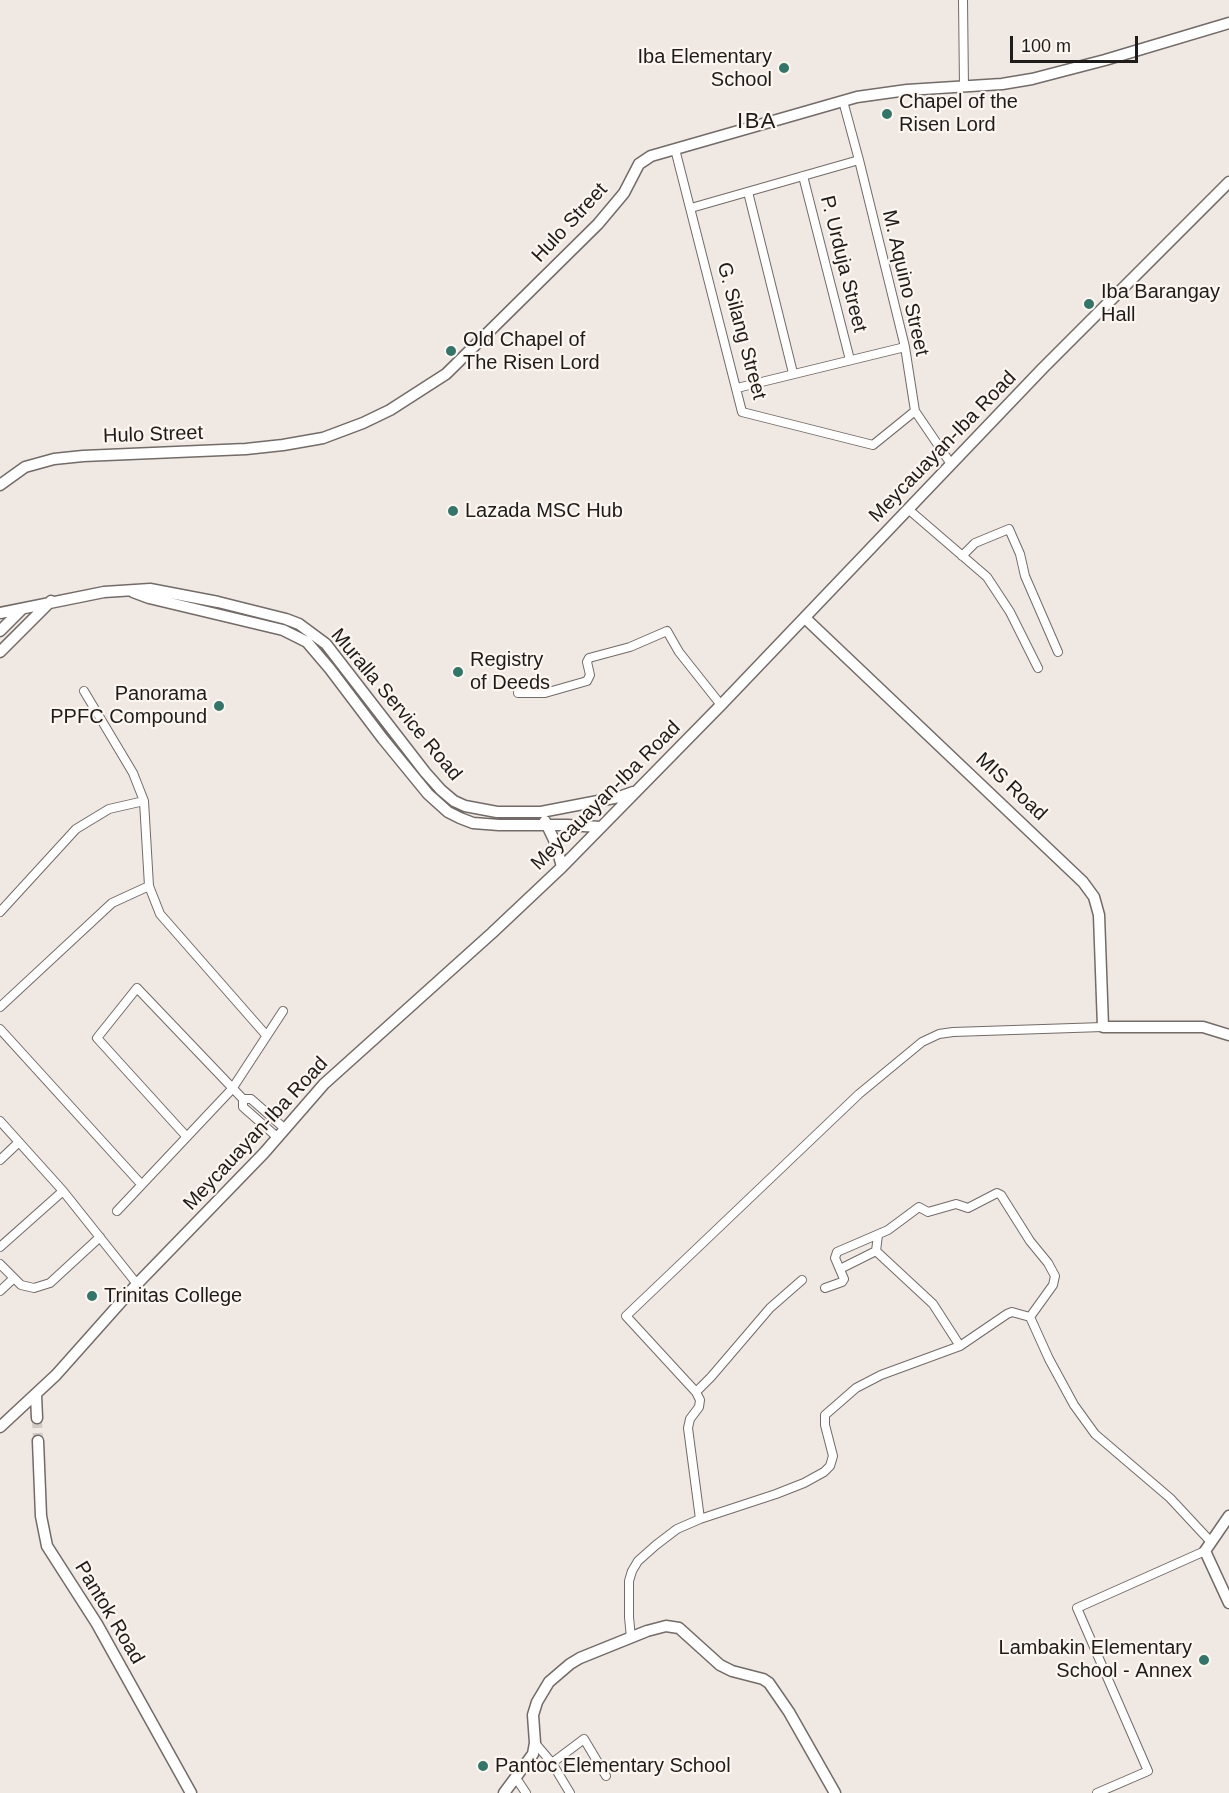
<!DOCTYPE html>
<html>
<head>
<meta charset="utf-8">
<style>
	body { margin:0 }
	#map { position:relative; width:1229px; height:1793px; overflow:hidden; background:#f0e8e3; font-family:Helvetica,sans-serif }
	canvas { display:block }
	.scale { position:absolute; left:1010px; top:36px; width:128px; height:27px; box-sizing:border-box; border:3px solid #1e1c1a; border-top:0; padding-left:8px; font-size:18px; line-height:21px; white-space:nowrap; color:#1e1c1a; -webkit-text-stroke:4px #fdf5f0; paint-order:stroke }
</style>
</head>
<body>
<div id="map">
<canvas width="1229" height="1793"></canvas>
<div class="scale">100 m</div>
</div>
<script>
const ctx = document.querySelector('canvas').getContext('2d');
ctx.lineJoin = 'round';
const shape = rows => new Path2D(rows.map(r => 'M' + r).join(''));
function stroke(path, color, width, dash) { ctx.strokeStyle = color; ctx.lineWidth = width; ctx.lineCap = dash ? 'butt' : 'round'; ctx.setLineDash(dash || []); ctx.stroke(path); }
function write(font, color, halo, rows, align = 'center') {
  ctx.font = font + ' Helvetica,sans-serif'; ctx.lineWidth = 4.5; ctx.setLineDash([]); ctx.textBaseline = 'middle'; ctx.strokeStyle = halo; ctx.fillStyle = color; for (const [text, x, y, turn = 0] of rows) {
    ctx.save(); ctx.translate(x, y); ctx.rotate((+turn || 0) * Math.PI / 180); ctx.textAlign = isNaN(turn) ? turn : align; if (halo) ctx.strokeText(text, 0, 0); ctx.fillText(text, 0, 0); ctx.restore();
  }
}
const secondaryTunnel = shape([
	[37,1418,38,1441]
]);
const street = shape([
	[963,0,964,87],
	[843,101,859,160,905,347,915,411,951,464],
	[675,149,742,412,873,445,915,411],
	[803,176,850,360],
	[748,192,793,373],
	[691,208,859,160],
	[737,388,905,347],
	[908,509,987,577,1010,612,1038,668],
	[962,556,975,543,1009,529,1020,554,1025,576,1058,652],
	[84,691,133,773,144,801,149,886,160,914,266,1035],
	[518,693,545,693,587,681,590,675,587,662,589,658,630,647,667,631,679,652,721,705],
	[0,912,76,829,109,809,144,801],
	[0,1007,112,903,149,886],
	[0,1029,141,1184],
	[243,1099,243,1107,277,1137],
	[0,1121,63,1191,137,1284],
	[186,1136,97,1038,137,988,243,1099,251,1099,284,1128],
	[0,1160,19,1142],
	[117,1211,232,1089,283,1011],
	[0,1247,63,1191],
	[876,1251,933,1304,960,1346],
	[0,1264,21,1285,34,1288,50,1283,100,1237],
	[840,1269,876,1251,878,1235],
	[825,1288,842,1282,844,1279,835,1258,837,1252,888,1230,919,1207,928,1212,956,1204,968,1208,997,1193,1001,1195,1030,1241,1048,1263,1055,1276,1053,1285,1030,1317],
	[0,1291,14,1278],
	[696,1392,711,1377,770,1308,802,1280],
	[700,1519,776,1494,804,1483,824,1472,830,1466,833,1456,825,1425,825,1415,840,1402,856,1388,881,1375,960,1346,1007,1314,1012,1312,1030,1317,1049,1359,1074,1405,1095,1434,1170,1498,1211,1542],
	[631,1638,629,1617,629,1581,632,1571,638,1561,656,1545,677,1529,700,1519,688,1428,690,1419,699,1407,700,1400,696,1392,626,1316,859,1094,922,1042,939,1034,953,1032,1103,1027],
	[535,1743,552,1763,570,1793],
	[552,1763,584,1739,606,1776],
	[516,1778,526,1793],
	[1097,1793,1148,1771,1077,1608,1205,1551]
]);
const secondary = shape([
	[0,485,25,467,54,459,83,456,246,449,283,445,323,438,363,423,390,410,446,374,598,224,624,193,639,164,651,156,857,97,907,90,1002,84,1032,79,1105,60,1229,23],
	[133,592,149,598,283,630,307,642,330,669,383,739,428,794,448,812,460,818,473,823,499,825,567,825,600,827],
	[0,613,104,592,150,589,218,602,286,619,299,624,326,644,425,772,441,790,454,801,465,806,497,812,541,812,619,797,633,792],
	[805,618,1083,882,1094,897,1099,915,1103,1027,1203,1027,1229,1035],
	[0,631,22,609],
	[0,652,51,601],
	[545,821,556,844,562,867],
	[36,1395,37,1418],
	[0,1427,56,1375,137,1284,264,1153,324,1084,492,933,562,867,721,705,1043,368,1229,182],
	[38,1441,41,1516,47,1546,97,1624,191,1793],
	[1229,1516,1205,1551,1229,1603],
	[504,1793,533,1754,535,1743,533,1715,537,1702,549,1682,570,1664,580,1658,647,1631,666,1626,679,1628,720,1665,732,1671,763,1679,769,1683,789,1712,835,1793]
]);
const markers = [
	[784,68,6,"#32766a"],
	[887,114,6,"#32766a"],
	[1089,304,6,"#32766a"],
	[451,351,6,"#32766a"],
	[453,511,6,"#32766a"],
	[458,672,6,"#32766a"],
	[219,706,6,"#32766a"],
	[92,1296,6,"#32766a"],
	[1204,1660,6,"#32766a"],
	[483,1766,6,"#32766a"]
];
const poiNames = [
	["Iba Elementary",772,57,"right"],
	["School",772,80,"right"],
	["Chapel of the",899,102],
	["Risen Lord",899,125],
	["Iba Barangay",1101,292],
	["Hall",1101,315],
	["Old Chapel of",463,340],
	["The Risen Lord",463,363],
	["Lazada MSC Hub",465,511],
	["Registry",470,660],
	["of Deeds",470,683],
	["Panorama",207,694,"right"],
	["PPFC Compound",207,717,"right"],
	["Trinitas College",104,1296],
	["Lambakin Elementary",1192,1648,"right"],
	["School - Annex",1192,1671,"right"],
	["Pantoc Elementary School",495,1766]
];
const streetNames = [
	["Hulo Street",570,223,-47],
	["P. Urduja Street",843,264,76],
	["M. Aquino Street",905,283,77],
	["G. Silang Street",741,331,75],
	["Hulo Street",153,435,-2],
	["Meycauayan-Iba Road",943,447,-46],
	["Muralla Service Road",396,705,50],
	["MIS Road",1011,787,43],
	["Meycauayan-Iba Road",606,796,-45],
	["Meycauayan-Iba Road",256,1134,-47],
	["Pantok Road",109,1613,59]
];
const quarterNames = [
	["IBA",757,122]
];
stroke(secondaryTunnel, '#d0c9c5', 10, [10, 5]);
stroke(street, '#726b67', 10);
stroke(secondary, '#726b67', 13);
stroke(street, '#fff', 8);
stroke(secondary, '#fff', 10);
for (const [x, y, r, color] of markers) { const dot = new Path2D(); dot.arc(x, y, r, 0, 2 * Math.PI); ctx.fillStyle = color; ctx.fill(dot); stroke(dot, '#fdf5f0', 2); }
write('20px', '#1e1c1a', '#fdf5f0', poiNames, 'left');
write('20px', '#1e1c1a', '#fdf5f0', streetNames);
ctx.letterSpacing = '1.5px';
write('22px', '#1e1c1a', '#fdf5f0', quarterNames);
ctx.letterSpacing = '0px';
</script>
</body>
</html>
